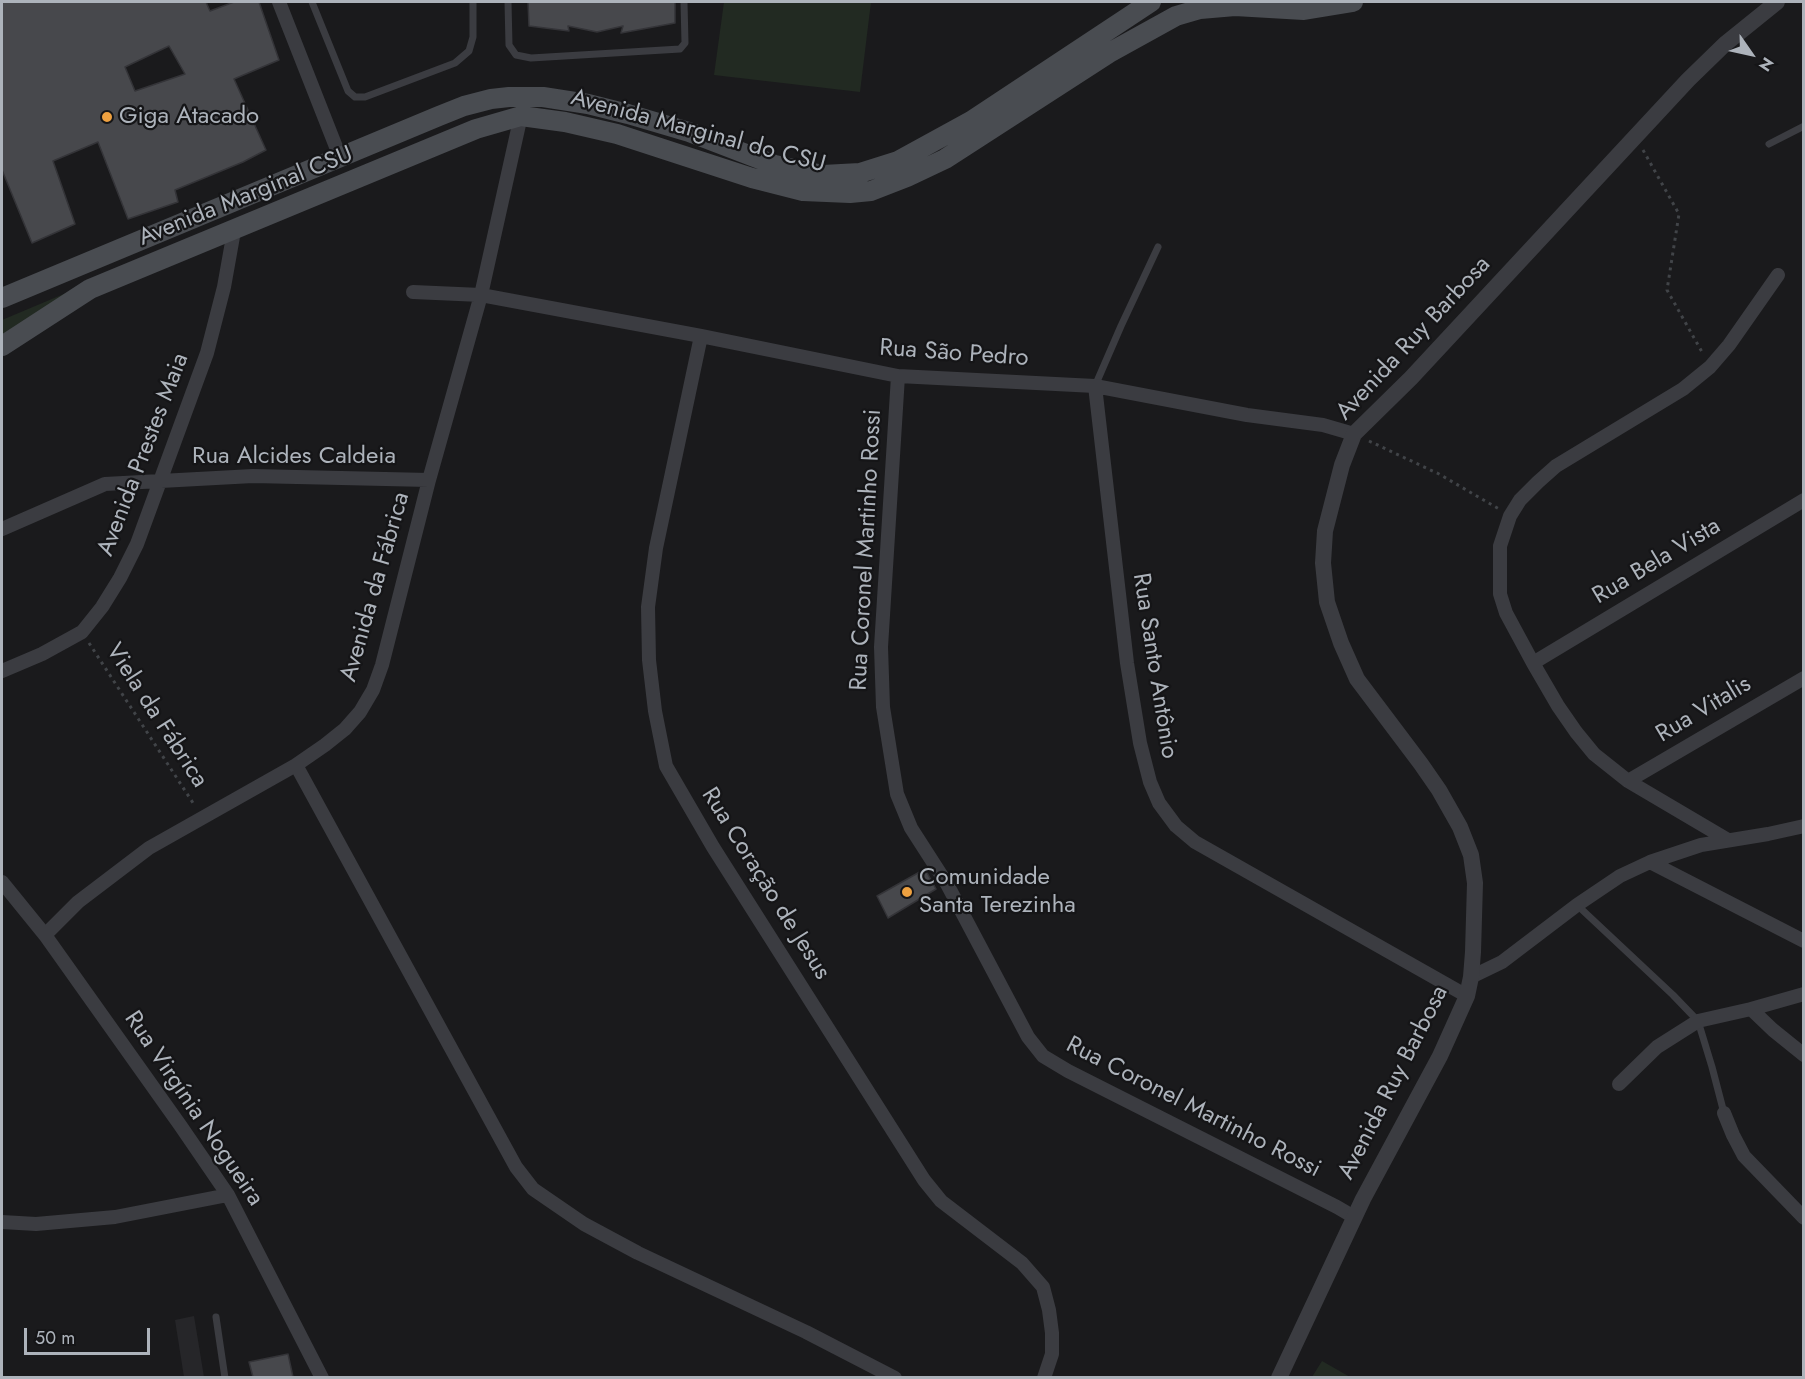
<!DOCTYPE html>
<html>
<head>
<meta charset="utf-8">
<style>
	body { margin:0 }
	#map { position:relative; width:1805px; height:1379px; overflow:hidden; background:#1a1a1c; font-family:Jost,sans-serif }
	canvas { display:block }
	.frame { position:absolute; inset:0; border:3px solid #adb3bb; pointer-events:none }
	.north { position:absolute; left:1721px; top:24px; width:60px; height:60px; -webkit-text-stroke:4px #151517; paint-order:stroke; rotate:124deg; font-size:16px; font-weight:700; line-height:24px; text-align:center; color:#adb3bb }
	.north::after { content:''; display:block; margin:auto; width:21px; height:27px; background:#adb3bb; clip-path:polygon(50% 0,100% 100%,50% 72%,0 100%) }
	.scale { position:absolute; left:24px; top:1328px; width:126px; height:27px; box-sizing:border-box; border:3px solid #adb3bb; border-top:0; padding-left:8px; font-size:18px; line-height:21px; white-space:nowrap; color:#adb3bb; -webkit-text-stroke:4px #151517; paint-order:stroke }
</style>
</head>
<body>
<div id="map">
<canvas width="1805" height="1379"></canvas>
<div class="frame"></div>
<div class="north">N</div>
<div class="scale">50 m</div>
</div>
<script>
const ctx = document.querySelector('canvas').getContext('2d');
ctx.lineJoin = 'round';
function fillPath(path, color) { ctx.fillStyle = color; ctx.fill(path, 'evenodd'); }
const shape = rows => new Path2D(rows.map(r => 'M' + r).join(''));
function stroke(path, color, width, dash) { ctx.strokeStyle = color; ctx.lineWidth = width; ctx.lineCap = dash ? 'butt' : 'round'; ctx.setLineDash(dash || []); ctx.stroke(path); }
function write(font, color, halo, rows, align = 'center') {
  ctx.font = font + ' Jost,sans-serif'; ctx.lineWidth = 4.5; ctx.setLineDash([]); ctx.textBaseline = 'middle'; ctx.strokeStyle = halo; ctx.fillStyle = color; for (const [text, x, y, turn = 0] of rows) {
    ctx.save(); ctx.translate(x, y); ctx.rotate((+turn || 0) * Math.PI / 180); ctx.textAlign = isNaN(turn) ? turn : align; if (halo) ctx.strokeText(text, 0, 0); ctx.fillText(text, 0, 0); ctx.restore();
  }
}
const built = shape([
	[194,1316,204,1377,184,1377,175,1320]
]);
const green = shape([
	[724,2,871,2,860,92,714,75],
	[97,280,2,335,2,320],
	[1322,1361,1350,1377,1312,1377]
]);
const building = shape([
	[2,2,206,2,210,11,234,2,259,2,279,60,234,79,266,150,243,162,175,190,178,202,128,219,98,142,53,161,75,224,32,243,2,170,2,2],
	[169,46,185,74,135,91,125,67,169,46],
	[528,2,675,2,675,23,621,33,623,26,597,32,568,26,569,31,529,26,528,2],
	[925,869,936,889,888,918,877,896,925,869],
	[288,1354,293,1377,253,1377,249,1362,288,1354]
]);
const path = shape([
	[1643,150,1679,214,1667,290,1702,352],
	[1369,441,1439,474,1499,509],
	[89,643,195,806]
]);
const service = shape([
	[312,2,348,91,355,97,365,97,455,63,469,51,473,37,473,2],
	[508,2,509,45,516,55,531,58,680,49,685,43,684,2],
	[1769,144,1804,126],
	[1095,386,1121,326,1158,247],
	[1577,905,1673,995,1698,1021,1712,1067,1724,1113],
	[216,1317,225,1378]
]);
const minor = shape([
	[279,2,340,157],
	[413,292,481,295,701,336,898,376,1095,386,1247,415,1323,425,1354,434],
	[701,336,656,548,648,607,649,660,655,711,666,766,713,847,924,1180,941,1201,1022,1263,1043,1287,1049,1310,1052,1333,1052,1354,1044,1378],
	[898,376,881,647,883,707,897,794,911,828,947,884,1028,1037,1043,1056,1068,1071,1337,1207,1354,1217],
	[1095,386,1127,663,1140,743,1150,782,1159,803,1176,826,1195,842,1467,996],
	[2,529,105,484,253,476,429,480],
	[1533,663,1804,500],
	[2,671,42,654,82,632,102,607,120,578,137,544,207,353,224,287,234,231],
	[296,765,516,1167,533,1189,584,1224,638,1253,806,1332,895,1378],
	[1628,781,1804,678],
	[1728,840,1628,781,1594,754,1576,732,1558,706,1533,663,1506,613,1500,594,1500,546,1510,516,1520,500,1538,482,1556,466,1683,389,1710,367,1729,345,1778,275],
	[1650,862,1804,941],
	[2,882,45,935,180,1125,228,1195,322,1378],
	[45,935,78,902,149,848,296,765,325,745,345,729,360,712,373,690,382,665,429,480,481,295,522,111],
	[1471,977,1502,962,1577,905,1620,876,1650,862,1701,845,1768,834,1804,826],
	[1751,1009,1773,1030,1804,1055],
	[1619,1084,1657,1047,1698,1021,1751,1009,1804,994],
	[1724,1113,1733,1135,1744,1156,1804,1218],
	[2,1222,36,1224,115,1217,228,1195]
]);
const tertiary = shape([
	[1279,1378,1363,1199,1440,1056,1467,996,1471,977,1473,952,1475,883,1471,855,1460,827,1439,790,1421,764,1357,679,1341,643,1327,602,1323,563,1325,531,1342,465,1354,434,1411,378,1688,80,1725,44,1777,2]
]);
const secondary = shape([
	[2,298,439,116,464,106,491,99,509,97,543,97,588,104,628,114,689,132,775,165,823,175,860,173,898,161,971,121,1151,2],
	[2,346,90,289,476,129,521,116,565,122,617,134,752,178,803,191,850,193,871,191,907,177,945,159,1109,53,1176,16,1200,9,1235,6,1304,10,1353,2]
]);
const markers = [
	[107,117,6,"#eea140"],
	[907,892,6,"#eea140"]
];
const poiNames = [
	["Giga Atacado",119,117],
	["Comunidade",919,878],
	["Santa Terezinha",919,906]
];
const streetNames = [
	["Avenida Marginal do CSU",698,132,15],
	["Avenida Marginal CSU",246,197,-22],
	["Avenida Ruy Barbosa",1414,339,-47],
	["Rua São Pedro",954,354,4],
	["Avenida Prestes Maia",144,455,-69],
	["Rua Alcides Caldeia",294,457],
	["Rua Coronel Martinho Rossi",867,550,-87],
	["Rua Bela Vista",1657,562,-31],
	["Avenida da Fábrica",376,587,-74],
	["Rua Santo Antônio",1154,666,81],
	["Rua Vitalis",1704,710,-31],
	["Viela da Fábrica",156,716,57],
	["Rua Coração de Jesus",765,884,58],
	["Avenida Ruy Barbosa",1394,1083,-63],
	["Rua Coronel Martinho Rossi",1193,1108,27],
	["Rua Virgínia Nogueira",193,1109,56]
];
fillPath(built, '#262629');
fillPath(green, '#222a22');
fillPath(building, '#47484c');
stroke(building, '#343438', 1.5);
stroke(path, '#414448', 3, [3, 4.5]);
stroke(service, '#3b3c41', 7);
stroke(minor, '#3b3c41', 14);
stroke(tertiary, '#3b3c41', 16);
stroke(secondary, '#494c51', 20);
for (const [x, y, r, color] of markers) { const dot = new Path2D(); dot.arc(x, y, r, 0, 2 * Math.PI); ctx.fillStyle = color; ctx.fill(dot); stroke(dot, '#151517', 2); }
write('24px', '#adb3bb', '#151517', poiNames, 'left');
write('24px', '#adb3bb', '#151517', streetNames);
</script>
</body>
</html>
